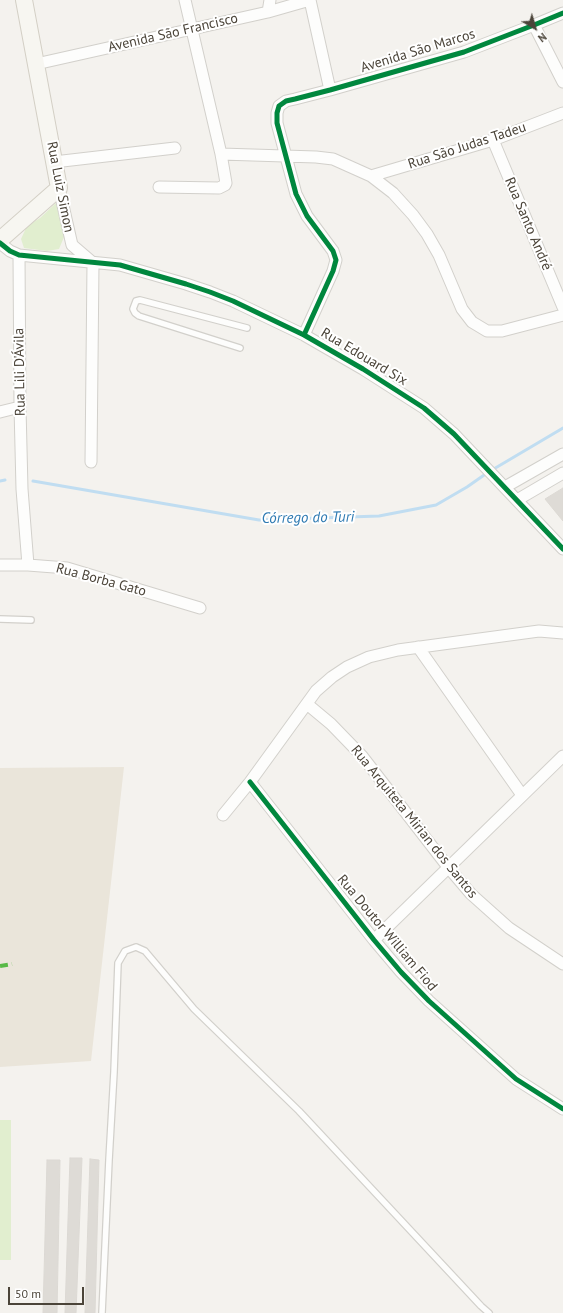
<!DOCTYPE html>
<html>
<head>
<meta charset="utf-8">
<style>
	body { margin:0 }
	#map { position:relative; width:563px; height:1313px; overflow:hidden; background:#f4f2ee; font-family:"PT Sans",sans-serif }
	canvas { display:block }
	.north { position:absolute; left:515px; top:8px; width:40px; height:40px; -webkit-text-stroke:3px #fff; paint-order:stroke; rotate:142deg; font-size:11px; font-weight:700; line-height:16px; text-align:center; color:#4b4439 }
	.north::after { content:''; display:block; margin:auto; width:14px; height:18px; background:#4b4439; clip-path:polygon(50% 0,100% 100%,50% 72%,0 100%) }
	.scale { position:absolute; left:8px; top:1287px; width:76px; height:18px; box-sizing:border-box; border:2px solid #4b4439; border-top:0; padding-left:5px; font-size:12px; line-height:14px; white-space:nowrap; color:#4b4439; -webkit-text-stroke:3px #fff; paint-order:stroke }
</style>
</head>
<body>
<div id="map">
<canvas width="563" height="1313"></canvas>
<div class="north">N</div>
<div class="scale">50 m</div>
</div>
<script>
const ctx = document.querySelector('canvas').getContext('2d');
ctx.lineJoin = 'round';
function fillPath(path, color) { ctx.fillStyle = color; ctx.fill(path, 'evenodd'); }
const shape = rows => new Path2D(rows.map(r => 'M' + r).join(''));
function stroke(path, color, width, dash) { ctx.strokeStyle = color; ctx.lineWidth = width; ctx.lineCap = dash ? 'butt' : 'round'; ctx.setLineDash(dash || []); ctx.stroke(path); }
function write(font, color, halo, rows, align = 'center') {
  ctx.font = font + ' "PT Sans",sans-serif'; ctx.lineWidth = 4; ctx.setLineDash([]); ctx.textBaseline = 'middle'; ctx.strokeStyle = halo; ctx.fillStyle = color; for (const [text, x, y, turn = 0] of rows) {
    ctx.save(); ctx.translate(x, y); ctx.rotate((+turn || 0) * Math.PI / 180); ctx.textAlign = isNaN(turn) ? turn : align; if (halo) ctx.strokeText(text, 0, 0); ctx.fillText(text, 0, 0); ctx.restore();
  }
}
const education = shape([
	[124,767,91,1061,0,1067,0,768]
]);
const green = shape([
	[56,203,64,237,59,249,47,251,24,248,21,239,27,226,40,218],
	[0,1120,11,1120,11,1260,0,1260]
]);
const stream = shape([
	[492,470,563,428],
	[0,481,5,480],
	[33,481,259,520,379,516,436,505,467,487,487,473]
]);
const building = shape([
	[563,488,563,521,545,499,563,488],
	[70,1158,82,1158,76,1313,65,1313,70,1158],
	[90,1159,99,1160,95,1313,85,1313,90,1159],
	[47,1160,60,1160,57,1313,43,1313,47,1160]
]);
const lane = shape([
	[240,348,139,316,135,313,133,309,136,301,140,300,247,328],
	[0,619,31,620],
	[102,1313,109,1160,114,1072,118,963,125,951,136,947,145,951,194,1009,299,1111,481,1306,489,1313]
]);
const street = shape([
	[268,12,270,0],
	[534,25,563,82],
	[36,64,268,12,310,0,330,90],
	[493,140,563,307],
	[221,154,316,157,333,159,371,176,393,193,413,215,427,234,439,255,462,309,472,322,487,331,502,331,563,315],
	[54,162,175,148],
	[371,176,493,140,563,113],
	[159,187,219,188,225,185,226,183,221,154,185,0],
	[59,188,72,245,93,263,91,462],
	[0,243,10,251,19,255,120,265,186,284,210,292,233,301,304,335,363,369,424,408,454,434,563,549],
	[19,255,20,407,22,489,28,565],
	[304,335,333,271,336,260,333,251,307,216,296,194,277,123,277,113,279,106,286,101,295,99,330,90,464,52,534,25,563,13],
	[0,412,20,407],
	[505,487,563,454],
	[517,500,563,473],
	[0,565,28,565,67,568,200,608],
	[418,647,522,795],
	[307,704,331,724,362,756,448,867,471,894,509,928,563,964],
	[250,782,374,940,401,972,429,1001,516,1079,563,1109],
	[223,815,250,782,316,691,332,677,347,667,369,657,398,650,539,631,563,633],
	[374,940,563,756]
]);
const secondary = shape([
	[0,240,59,188,24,0]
]);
const quiet = shape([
	[0,966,12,964]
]);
const cycleway = shape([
	[0,243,10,251,19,255,120,265,186,284,210,292,233,301,304,335,363,369,424,408,454,434,563,549],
	[304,335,333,271,336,260,333,251,307,216,296,194,277,123,277,113,279,106,286,101,295,99,330,90,464,52,534,25,563,13],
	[250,782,374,940,401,972,429,1001,516,1079,563,1109]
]);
const streetNames = [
	["Avenida São Francisco",173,33,-13],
	["Avenida São Marcos",418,51,-17],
	["Rua São Judas Tadeu",467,146,-18],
	["Rua Luiz Simon",60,187,79],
	["Rua Santo André",528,224,67],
	["Rua Edouard Six",364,357,31],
	["Rua Lili D'Ávila",20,372,-91],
	["Rua Borba Gato",101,580,15],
	["Rua Arquiteta Mirian dos Santos",414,822,51],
	["Rua Doutor William Fiod",387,933,50]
];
const waterNames = [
	["Córrego do Turi",308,518,-1]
];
fillPath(education, '#eae5da');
fillPath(green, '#e1eecf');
stroke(stream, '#c0ddf1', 3);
fillPath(building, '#dedbd6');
stroke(building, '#dcd9d4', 1);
stroke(lane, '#d2d0cb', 8);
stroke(street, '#d2d0cb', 13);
stroke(secondary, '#d3cfc5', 18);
stroke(lane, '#fdfdfc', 5.5);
stroke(street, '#fdfdfc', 11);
stroke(secondary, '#f7f6f1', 16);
stroke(quiet, '#58b947', 4, [8, 4]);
stroke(cycleway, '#00873e', 5);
write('14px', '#4b4439', '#fff', streetNames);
write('italic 15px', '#2e7ab2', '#fff', waterNames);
</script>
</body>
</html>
